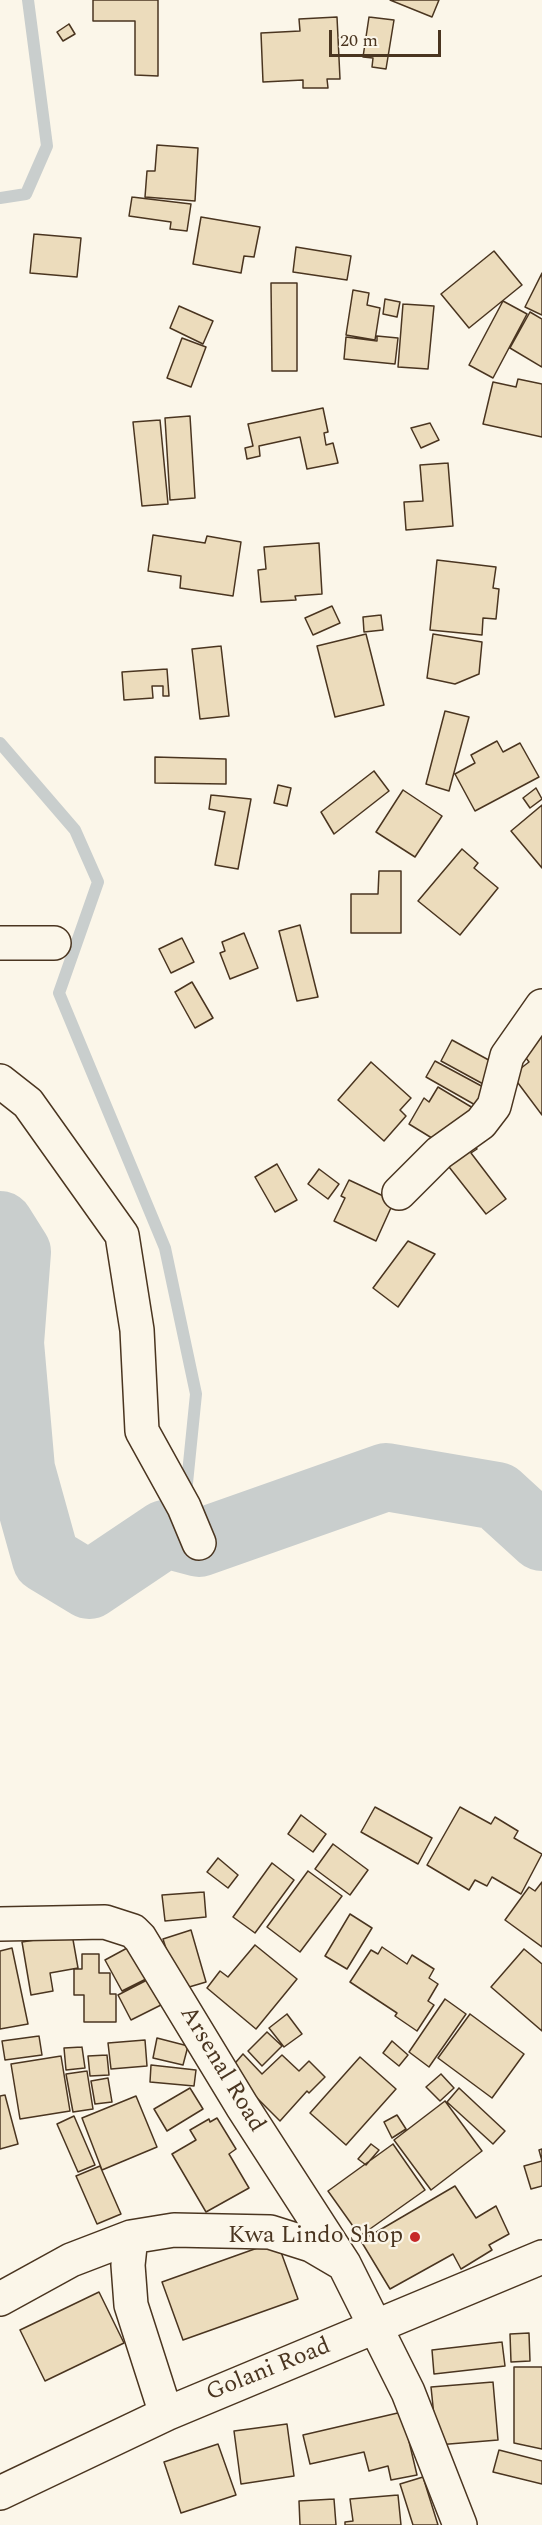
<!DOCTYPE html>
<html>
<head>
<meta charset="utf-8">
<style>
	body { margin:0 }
	#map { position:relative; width:542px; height:2525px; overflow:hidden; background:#fbf6e9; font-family:Spectral,serif }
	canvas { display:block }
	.scale { position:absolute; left:329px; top:30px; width:112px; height:27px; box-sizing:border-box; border:3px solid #4a3520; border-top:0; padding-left:8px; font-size:18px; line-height:21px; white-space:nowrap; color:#4a3520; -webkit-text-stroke:4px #fbf6e9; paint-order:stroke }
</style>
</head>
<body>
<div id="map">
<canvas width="542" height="2525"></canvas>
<div class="scale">20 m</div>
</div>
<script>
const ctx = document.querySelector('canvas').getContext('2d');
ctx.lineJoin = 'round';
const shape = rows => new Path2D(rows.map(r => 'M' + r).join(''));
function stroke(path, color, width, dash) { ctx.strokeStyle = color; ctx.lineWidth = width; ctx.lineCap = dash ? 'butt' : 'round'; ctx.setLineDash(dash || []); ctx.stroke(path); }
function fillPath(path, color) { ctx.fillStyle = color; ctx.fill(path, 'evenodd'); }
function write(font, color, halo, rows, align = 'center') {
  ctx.font = font + ' Spectral,serif'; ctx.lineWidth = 4.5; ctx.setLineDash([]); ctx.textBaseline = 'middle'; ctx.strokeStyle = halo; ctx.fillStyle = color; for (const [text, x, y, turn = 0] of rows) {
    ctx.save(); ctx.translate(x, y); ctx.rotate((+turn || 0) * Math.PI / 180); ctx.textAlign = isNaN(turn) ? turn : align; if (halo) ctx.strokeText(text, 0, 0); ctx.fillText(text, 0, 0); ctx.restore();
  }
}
const stream = shape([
	[0,198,26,194,47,146,28,0],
	[0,743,75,830,98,882,59,993,165,1248,196,1394,186,1493],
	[165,1534,182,1510]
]);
const river = shape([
	[0,1225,17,1252,10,1343,21,1469,46,1559,89,1585,165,1534,199,1543,386,1477,497,1496,542,1537]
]);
const building = shape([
	[93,0,158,0,158,76,135,75,135,21,93,21,93,0],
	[390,0,439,0,432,17,390,0],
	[337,17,340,79,327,79,328,88,303,88,303,80,263,82,261,33,300,31,299,19,337,17],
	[369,17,394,20,386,69,372,67,373,58,363,57,369,17],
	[69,24,75,34,63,41,57,32,69,24],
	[157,145,198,148,195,201,145,197,147,171,155,171,157,145],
	[132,197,191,204,187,231,170,229,171,222,129,216,132,197],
	[201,217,260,227,254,257,244,256,241,273,193,264,201,217],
	[34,234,81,238,77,277,30,273,34,234],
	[296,247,351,256,347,280,293,272,296,247],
	[494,251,522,285,469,328,441,294,494,251],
	[542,273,542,315,525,307,542,273],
	[271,283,297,283,297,371,272,371,271,283],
	[353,290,369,293,367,305,380,308,375,340,346,335,353,290],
	[385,299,400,302,397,317,383,314,385,299],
	[503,301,527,314,493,378,469,365,503,301],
	[403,304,434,306,428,369,398,367,403,304],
	[179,306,213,321,203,344,170,328,179,306],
	[530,312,542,319,542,367,510,348,530,312],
	[377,336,398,338,395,364,344,359,346,337,377,341,377,336],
	[182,338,206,347,191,387,167,378,182,338],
	[518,379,542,384,542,437,483,424,493,382,516,387,518,379],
	[323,408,328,432,324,433,326,445,333,443,338,463,307,469,300,437,259,446,260,456,247,459,245,448,253,446,248,424,323,408],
	[190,416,195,498,170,500,165,418,190,416],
	[160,420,168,504,142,506,133,422,160,420],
	[430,423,439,440,421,448,411,428,430,423],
	[448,463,453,526,406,530,404,502,423,501,420,465,448,463],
	[153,535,205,543,207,536,241,542,233,596,180,588,181,576,148,571,153,535],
	[319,543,322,594,295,596,296,600,261,602,258,570,266,569,264,547,319,543],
	[437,560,496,567,493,588,499,589,496,619,483,618,482,635,430,630,437,560],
	[332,606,340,623,313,635,305,618,332,606],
	[381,615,383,630,364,632,363,617,381,615],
	[366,634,384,705,335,717,317,646,366,634],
	[433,634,482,642,479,674,455,684,427,678,433,634],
	[221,646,229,716,200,719,192,649,221,646],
	[167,669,169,696,163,696,163,686,152,686,153,698,124,700,122,672,167,669],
	[445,711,469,717,449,791,426,784,445,711],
	[497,741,503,752,520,743,539,777,475,811,455,774,475,763,471,755,497,741],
	[155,757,226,759,226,784,155,783,155,757],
	[374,771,389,791,334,834,321,812,374,771],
	[278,785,291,788,287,806,274,803,278,785],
	[536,788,542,799,530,808,523,798,536,788],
	[403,790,442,816,415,857,376,832,403,790],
	[211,795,251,799,238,869,215,865,225,812,209,809,211,795],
	[542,805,542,868,511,831,542,805],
	[462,849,478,863,474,868,498,888,460,935,418,901,462,849],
	[379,871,401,871,401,933,351,933,351,894,378,894,379,871],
	[300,925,318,997,297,1001,279,931,300,925],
	[244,933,258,968,230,979,220,953,225,951,222,942,244,933],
	[182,938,194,962,171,973,159,949,182,938],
	[192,982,213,1018,195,1028,175,992,192,982],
	[542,1028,542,1115,512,1075,529,1062,518,1047,542,1028],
	[452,1040,496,1064,485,1085,441,1061,452,1040],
	[435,1061,487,1089,477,1106,426,1077,435,1061],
	[371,1062,411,1098,400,1110,406,1116,384,1141,338,1100,371,1062],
	[438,1087,473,1108,460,1129,451,1124,440,1143,409,1124,424,1098,429,1102,438,1087],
	[468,1138,477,1149,471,1153,506,1199,486,1214,442,1158,468,1138],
	[277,1164,297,1200,275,1212,255,1177,277,1164],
	[319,1169,339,1184,328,1199,308,1184,319,1169],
	[349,1180,394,1201,376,1241,334,1221,345,1198,341,1196,349,1180],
	[408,1241,435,1254,398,1307,373,1288,408,1241],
	[375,1807,432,1838,418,1864,361,1832,375,1807],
	[460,1807,491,1824,495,1817,518,1831,514,1838,542,1854,521,1894,492,1877,487,1886,475,1880,469,1890,427,1865,460,1807],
	[301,1815,326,1834,313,1852,288,1834,301,1815],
	[333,1844,368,1870,350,1895,315,1869,333,1844],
	[218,1858,238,1875,228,1888,207,1872,218,1858],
	[272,1863,294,1880,255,1933,233,1917,272,1863],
	[308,1871,342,1896,300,1952,267,1927,308,1871],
	[542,1882,542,1947,505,1920,529,1887,535,1891,542,1882],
	[204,1892,206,1917,165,1921,162,1895,204,1892],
	[350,1914,372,1928,347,1969,325,1956,350,1914],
	[191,1930,206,1982,179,1990,163,1939,191,1930],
	[72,1934,78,1968,50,1973,53,1991,31,1995,22,1942,72,1934],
	[255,1945,297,1979,256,2029,207,1988,220,1971,228,1977,255,1945],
	[129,1947,146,1979,122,1991,105,1960,129,1947],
	[382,1947,407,1964,412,1955,434,1969,429,1978,438,1984,428,2001,434,2005,417,2031,395,2016,397,2013,350,1982,371,1950,378,1954,382,1947],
	[12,1948,28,2024,0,2029,0,1951,12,1948],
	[524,1949,542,1964,542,2031,491,1987,524,1949],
	[82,1954,99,1954,99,1973,110,1973,110,1994,116,1994,116,2022,84,2022,84,1995,74,1995,74,1969,82,1969,82,1954],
	[147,1980,161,2005,131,2020,118,1995,147,1980],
	[445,1999,466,2014,429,2067,409,2052,445,1999],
	[287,2014,302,2034,284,2047,269,2028,287,2014],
	[470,2014,524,2054,492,2098,438,2058,470,2014],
	[267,2032,282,2046,262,2066,248,2051,267,2032],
	[39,2036,42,2055,5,2060,2,2041,39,2036],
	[157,2038,188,2046,183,2065,153,2058,157,2038],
	[145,2040,147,2066,111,2069,108,2043,145,2040],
	[392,2041,408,2055,399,2066,383,2053,392,2041],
	[82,2047,85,2068,66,2070,64,2048,82,2047],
	[243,2054,262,2074,282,2055,299,2071,309,2061,325,2077,309,2093,307,2091,280,2121,229,2070,243,2054],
	[107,2055,109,2075,90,2076,88,2056,107,2055],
	[61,2056,70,2111,20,2119,11,2064,61,2056],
	[360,2057,396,2089,346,2145,310,2113,360,2057],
	[151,2065,196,2070,194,2086,150,2082,151,2065],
	[87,2071,93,2109,73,2112,66,2074,87,2071],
	[441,2074,454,2088,440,2101,426,2087,441,2074],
	[108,2078,112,2102,95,2104,91,2081,108,2078],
	[190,2088,203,2109,167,2131,154,2109,190,2088],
	[459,2088,505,2131,493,2144,447,2102,459,2088],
	[5,2095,18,2144,0,2149,0,2096,5,2095],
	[136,2096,157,2147,102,2170,82,2118,136,2096],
	[445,2101,482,2151,431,2190,394,2140,445,2101],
	[397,2115,406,2129,392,2138,384,2122,397,2115],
	[74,2116,95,2165,78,2172,57,2124,74,2116],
	[217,2118,236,2149,229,2154,249,2188,206,2212,172,2154,196,2140,190,2130,209,2119,210,2122,217,2118],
	[371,2144,379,2150,366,2165,358,2159,371,2144],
	[393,2144,425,2190,360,2236,328,2191,393,2144],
	[542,2149,542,2186,531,2189,524,2166,542,2161,539,2150,542,2149],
	[100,2166,121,2214,97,2224,76,2176,100,2166],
	[455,2186,476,2218,496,2206,509,2234,489,2245,492,2250,461,2269,453,2254,390,2289,361,2241,455,2186],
	[277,2241,298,2299,183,2340,162,2282,277,2241],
	[99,2292,124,2343,45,2381,20,2330,99,2292],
	[529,2333,530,2361,511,2362,510,2334,529,2333],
	[502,2342,505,2366,434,2374,432,2350,502,2342],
	[514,2367,542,2367,542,2449,514,2443,514,2367],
	[493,2382,498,2440,437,2445,431,2387,493,2382],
	[402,2412,417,2475,391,2480,388,2466,369,2471,364,2452,310,2464,303,2435,402,2412],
	[287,2424,294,2476,241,2484,234,2431,287,2424],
	[218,2444,236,2495,181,2513,164,2462,218,2444],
	[499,2450,542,2461,542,2484,493,2472,499,2450],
	[423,2477,438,2525,413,2525,400,2484,423,2477],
	[398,2495,401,2525,345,2525,345,2522,353,2521,350,2499,398,2495],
	[334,2499,336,2525,300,2525,299,2501,334,2499]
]);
const minor = shape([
	[0,943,54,943],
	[0,1081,28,1103,122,1235,137,1330,142,1431,184,1507,199,1543],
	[399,1193,439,1153,481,1123,494,1106,507,1056,542,1006],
	[0,1924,105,1922,133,1931,140,1938,242,2106,344,2264,408,2392,460,2525],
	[131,2237,128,2265,131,2305,166,2414],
	[0,2299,71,2260,131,2237,174,2230,270,2232,311,2245,340,2262],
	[0,2493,166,2414,542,2257]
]);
const markers = [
	[415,2237,6,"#c62828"]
];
const streetNames = [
	["Arsenal Road",221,2070,59],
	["Golani Road",269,2371,-22]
];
const poiNames = [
	["Kwa Lindo Shop",403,2237]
];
stroke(stream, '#c9cecd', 12);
stroke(river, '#c9cecd', 68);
fillPath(building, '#ecdcbc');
stroke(building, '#4a3520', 1.5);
stroke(minor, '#4a3520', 36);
stroke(minor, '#fbf6e9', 33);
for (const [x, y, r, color] of markers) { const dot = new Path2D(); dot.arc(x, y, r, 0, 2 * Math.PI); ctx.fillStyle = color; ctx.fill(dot); stroke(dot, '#fbf6e9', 2); }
write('24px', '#4a3520', '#fbf6e9', streetNames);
write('24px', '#4a3520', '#fbf6e9', poiNames, 'right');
</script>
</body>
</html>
